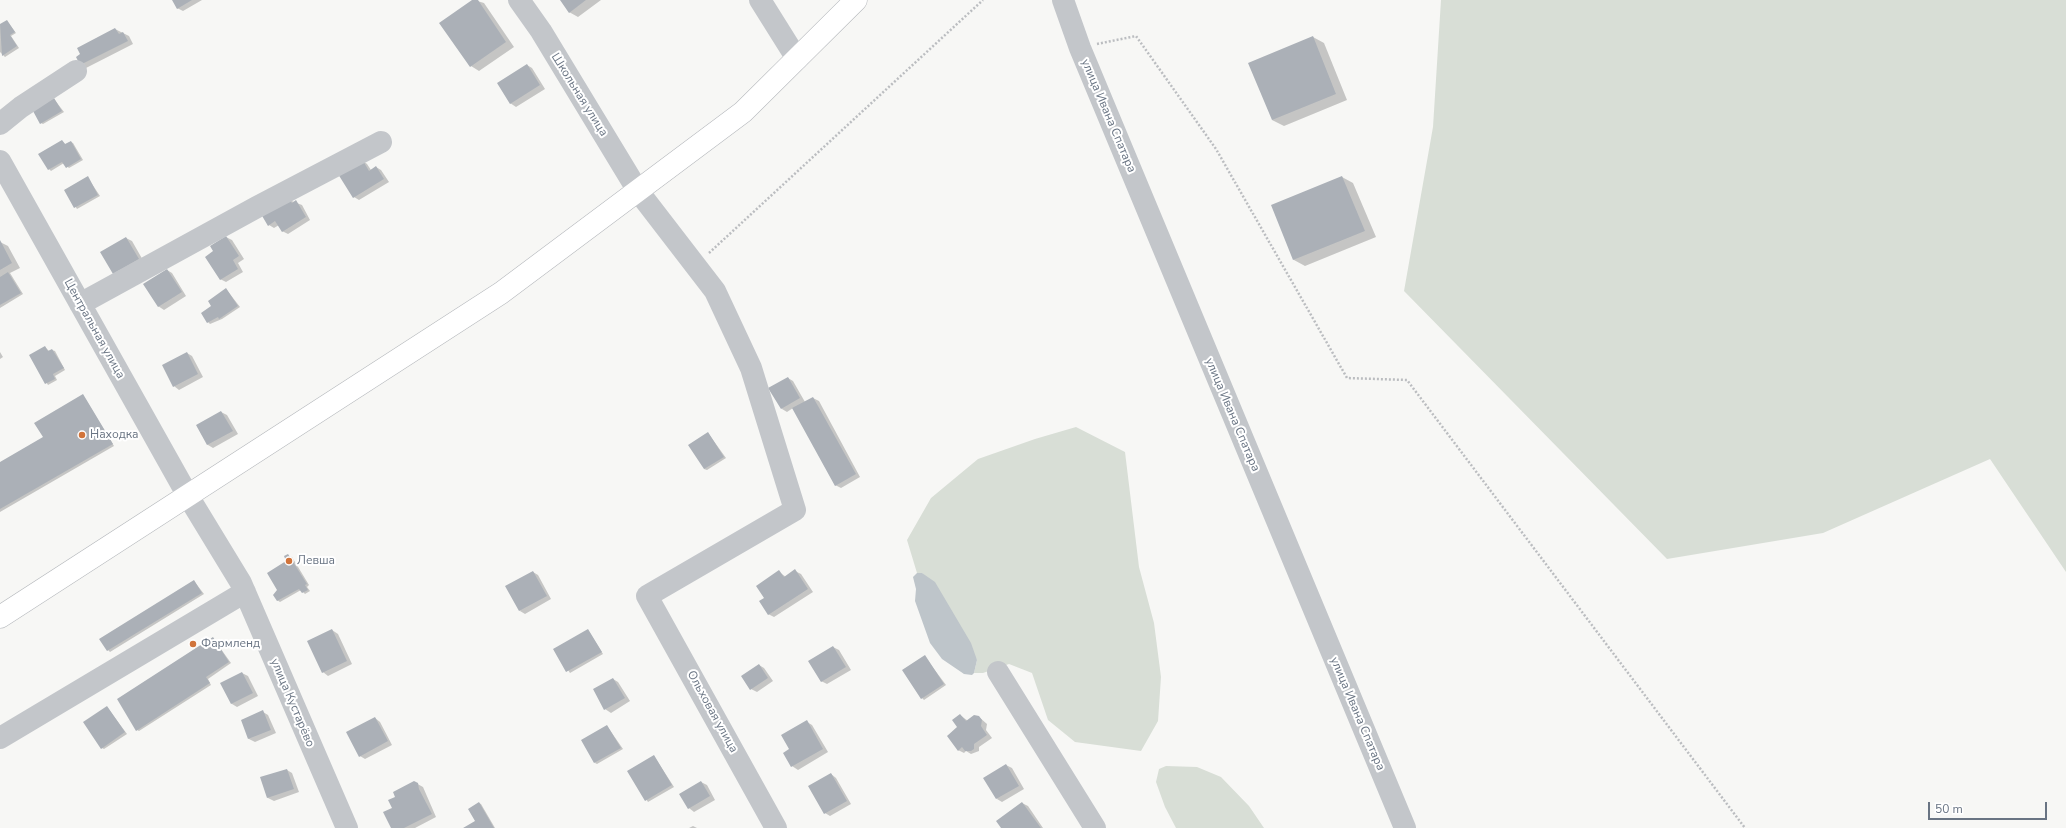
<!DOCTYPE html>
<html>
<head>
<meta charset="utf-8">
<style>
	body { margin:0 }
	#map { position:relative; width:2066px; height:828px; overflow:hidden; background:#f7f7f5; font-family:"Nunito Sans",sans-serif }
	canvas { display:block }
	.scale { position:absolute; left:1928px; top:802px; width:119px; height:18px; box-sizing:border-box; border:2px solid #697483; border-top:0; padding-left:5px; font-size:12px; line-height:14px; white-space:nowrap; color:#697483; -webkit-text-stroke:3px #fff; paint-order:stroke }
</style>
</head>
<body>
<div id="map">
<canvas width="2066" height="828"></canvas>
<div class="scale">50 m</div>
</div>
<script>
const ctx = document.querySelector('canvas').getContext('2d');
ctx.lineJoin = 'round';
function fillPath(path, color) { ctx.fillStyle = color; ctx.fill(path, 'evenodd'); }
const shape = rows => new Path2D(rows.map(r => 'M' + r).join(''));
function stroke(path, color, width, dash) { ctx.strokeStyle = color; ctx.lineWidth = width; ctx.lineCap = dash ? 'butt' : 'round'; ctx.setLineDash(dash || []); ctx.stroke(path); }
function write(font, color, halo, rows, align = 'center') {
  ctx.font = font + ' "Nunito Sans",sans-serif'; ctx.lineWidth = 4; ctx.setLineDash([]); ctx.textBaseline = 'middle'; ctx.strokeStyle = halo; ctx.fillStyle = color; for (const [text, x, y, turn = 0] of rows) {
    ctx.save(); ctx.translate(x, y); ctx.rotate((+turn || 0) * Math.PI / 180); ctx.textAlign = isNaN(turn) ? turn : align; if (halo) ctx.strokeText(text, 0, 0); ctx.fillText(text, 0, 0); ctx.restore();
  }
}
const green = shape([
	[1441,0,2066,0,2066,572,1990,459,1823,533,1667,559,1404,291,1433,127],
	[1076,427,1125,452,1139,567,1154,623,1161,677,1158,721,1141,751,1075,742,1048,720,1032,673,1009,664,983,673,974,673,977,660,922,573,917,573,907,540,931,498,978,459,1035,439],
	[1166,766,1197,767,1221,777,1249,806,1264,828,1176,828,1165,807,1156,782,1159,769]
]);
const water = shape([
	[917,573,922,573,935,582,971,643,977,660,974,673,972,675,964,674,942,659,930,643,915,601,916,589,913,577]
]);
const shadow = shape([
	[173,0,202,0,183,11,177,8],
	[474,0,484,3,514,47,479,71,471,66],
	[561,0,601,0,578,17,569,12],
	[7,21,16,33,11,36,19,48,5,57,0,52,0,25],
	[115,29,129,36,133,44,86,68,81,65],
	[1313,37,1324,43,1347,100,1284,126,1272,120],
	[527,65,532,68,545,89,516,107,510,103],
	[54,99,64,112,43,124,41,123],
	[62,141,66,145,71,142,73,143,83,160,69,168,64,163,51,171,49,169],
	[362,160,367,164,371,170,376,167,381,170,389,182,359,200,354,197],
	[1342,177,1353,183,1376,237,1305,266,1294,260,1272,206],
	[88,178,100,196,77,209,65,190],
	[289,200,302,205,310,220,288,234,282,231,279,225,274,228,269,225],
	[226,237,232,240,244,259,238,263,243,272,226,282,220,279,214,252],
	[126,238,132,241,144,262,119,277],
	[0,242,8,246,20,268,10,273,23,294,0,308],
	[167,270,172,273,186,296,164,310,158,306],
	[226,289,240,307,222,319,210,324,208,322,212,307],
	[45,347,49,351,52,350,55,351,65,370,55,376,57,380,48,385,30,356],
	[0,352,3,357,0,359],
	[187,353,192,356,203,377,179,390,174,386],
	[788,378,793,381,805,402,813,398,819,401,860,477,841,488,835,485,793,408,787,412,782,409],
	[83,395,114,446,0,512,0,463,44,437],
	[221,412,227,415,238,434,213,448,208,445,197,426],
	[708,433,726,458,707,470,704,469],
	[286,556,292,557,309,585,307,587,310,591,305,594,301,590,280,602,277,600,279,590,288,562],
	[795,571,801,574,813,592,774,617,768,614,765,598,779,572,786,577],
	[533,572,538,575,551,599,525,614,520,611],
	[194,581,204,594,110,652,108,650],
	[332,630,338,634,352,664,328,676,323,672],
	[588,630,603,654,570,673,554,649],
	[213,638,231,663,208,679,211,685,139,731,137,730],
	[833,647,839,650,851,670,827,684,821,681],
	[925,657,946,685,924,700,922,698],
	[759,665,764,668,773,681,757,692,751,689],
	[242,673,248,676,258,696,237,707,232,704,222,683],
	[613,679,618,682,630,701,611,713,605,709,594,690],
	[107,707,127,734,104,749,102,748],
	[263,712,268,715,276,733,255,742,249,739,242,720],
	[960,715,968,721,979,717,987,724,986,730,992,738,979,747,979,751,971,754,966,751,964,753,958,750],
	[375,718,380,722,392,745,365,759,360,756],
	[807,722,812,725,828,752,798,770,792,766,785,753,791,750],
	[607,726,623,749,597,764,595,763],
	[654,756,674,787,648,802,628,771],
	[1006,765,1012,768,1024,789,1002,802,997,799],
	[287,770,292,773,299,792,274,801,268,798,262,778],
	[831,774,836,778,851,804,830,816,825,813],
	[414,782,423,787,436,817,415,828,392,828,393,808,396,798],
	[701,782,707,785,715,800,694,812,689,808],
	[479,803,481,804,495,828,465,828,476,821],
	[1022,803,1028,806,1043,828,1003,828],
	[693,826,697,828,689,828]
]);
const building = shape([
	[172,0,192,0,177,9],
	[472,0,478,0,506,42,470,67,439,23],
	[560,0,586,0,569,13],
	[7,20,15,32,10,35,17,46,2,56,0,24],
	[115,28,119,34,123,32,128,41,80,65,76,57,80,54,77,48],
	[1313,36,1336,94,1272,120,1248,63],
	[527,64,540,85,510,104,497,83],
	[54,98,62,111,40,124,33,111],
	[62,140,65,144,71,141,81,159,66,168,62,162,48,170,38,154],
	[362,159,369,171,376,166,384,179,353,198,338,174],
	[88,176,98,195,74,208,64,190],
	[1342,176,1365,231,1293,260,1271,205],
	[289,199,292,203,296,200,306,217,282,232,275,221,268,226,261,214],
	[226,236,239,256,233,260,238,269,220,280,205,257,213,251,210,246],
	[126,237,139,259,113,274,100,252],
	[0,240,12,263,0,270],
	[167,269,182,292,158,307,143,284],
	[8,272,21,293,0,305,0,277],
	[226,288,238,306,219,319,218,317,207,323,201,313,211,306,208,301],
	[45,346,48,351,52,349,64,368,53,374,55,379,45,384,29,355],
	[187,352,198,374,173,387,162,365],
	[788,377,800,398,781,409,768,388],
	[83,394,113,444,0,509,0,462,43,437,34,423],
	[813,397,856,474,835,486,792,408],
	[221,411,233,431,207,445,196,425],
	[708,432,724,457,704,469,688,445],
	[288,554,307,584,305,585,308,590,302,593,299,589,277,601,273,595,277,590,267,573,286,561,284,556],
	[795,569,808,589,768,615,759,601,764,598,756,586,779,570,784,577],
	[533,571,547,596,519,611,505,586],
	[194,580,202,593,107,651,99,639],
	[332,629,347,661,322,673,307,641],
	[588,629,602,652,566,672,553,649],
	[213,637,229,662,206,677,210,683,136,731,117,699],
	[833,646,846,667,821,682,808,661],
	[925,655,944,684,921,699,902,670],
	[759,664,768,678,750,690,741,676],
	[242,672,253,693,231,704,220,683],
	[613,678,625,698,604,710,593,689],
	[107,706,125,732,101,749,83,722],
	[263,710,271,730,248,739,241,720],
	[960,714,966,721,974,715,979,716,982,720,981,726,987,735,974,744,974,749,971,751,965,751,962,747,958,751,947,736,957,727,952,720],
	[375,717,388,741,359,757,346,732],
	[807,720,823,749,791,767,783,753,789,749,781,735],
	[607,725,621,748,594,763,581,740],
	[654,755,672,785,645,801,627,771],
	[1006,764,1019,786,996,799,983,778],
	[287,769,294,789,267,798,260,777],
	[831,773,847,801,824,814,808,786],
	[414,781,418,783,419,789,432,814,404,828,391,828,383,812,392,808,388,800,395,797,393,792],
	[701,781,710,796,688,809,679,794],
	[479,802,494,828,463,828,475,821,468,809],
	[1022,802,1041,828,1001,828,996,821]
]);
const path = shape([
	[1097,44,1136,36,1216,149,1347,378,1407,380,1745,828],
	[709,253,983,0]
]);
const minor = shape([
	[519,0,541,31,638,191,715,291,751,368,795,510,647,596,776,828],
	[760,0,797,59],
	[1063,0,1080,48,1405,828],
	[0,124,21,107,76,71],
	[0,161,188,496,241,583,347,828],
	[80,304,257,207,381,142],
	[998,672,1095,828],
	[0,738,245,592]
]);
const major = shape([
	[0,617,501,293,743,112,856,0]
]);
const markers = [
	[82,435,4,"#d1743b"],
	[289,561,4,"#d1743b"],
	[193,644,4,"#d1743b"]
];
const streetNames = [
	["Школьная улица",579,95,58],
	["улица Ивана Спатара",1108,116,67],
	["Центральная улица",94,329,61],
	["улица Ивана Спатара",1232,415,67],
	["улица Кустарёво",292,703,67],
	["Ольховая улица",712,712,61],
	["улица Ивана Спатара",1357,714,67]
];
const poiNames = [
	["Находка",90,435],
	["Левша",297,561],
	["Фармленд",201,644]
];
fillPath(green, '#d8ded6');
fillPath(water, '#bec5ca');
fillPath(shadow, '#0003');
fillPath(building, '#abb0b7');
stroke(major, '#b5b8bc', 23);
stroke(path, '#bbbdc0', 2.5, [2, 2]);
stroke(minor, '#c3c6ca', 22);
stroke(major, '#fff', 22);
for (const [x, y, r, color] of markers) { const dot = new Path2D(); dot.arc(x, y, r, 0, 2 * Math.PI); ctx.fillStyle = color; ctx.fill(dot); stroke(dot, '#fff', 1.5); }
write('12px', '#697483', '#fff', streetNames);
write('12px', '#697483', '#fff', poiNames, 'left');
</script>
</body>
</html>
